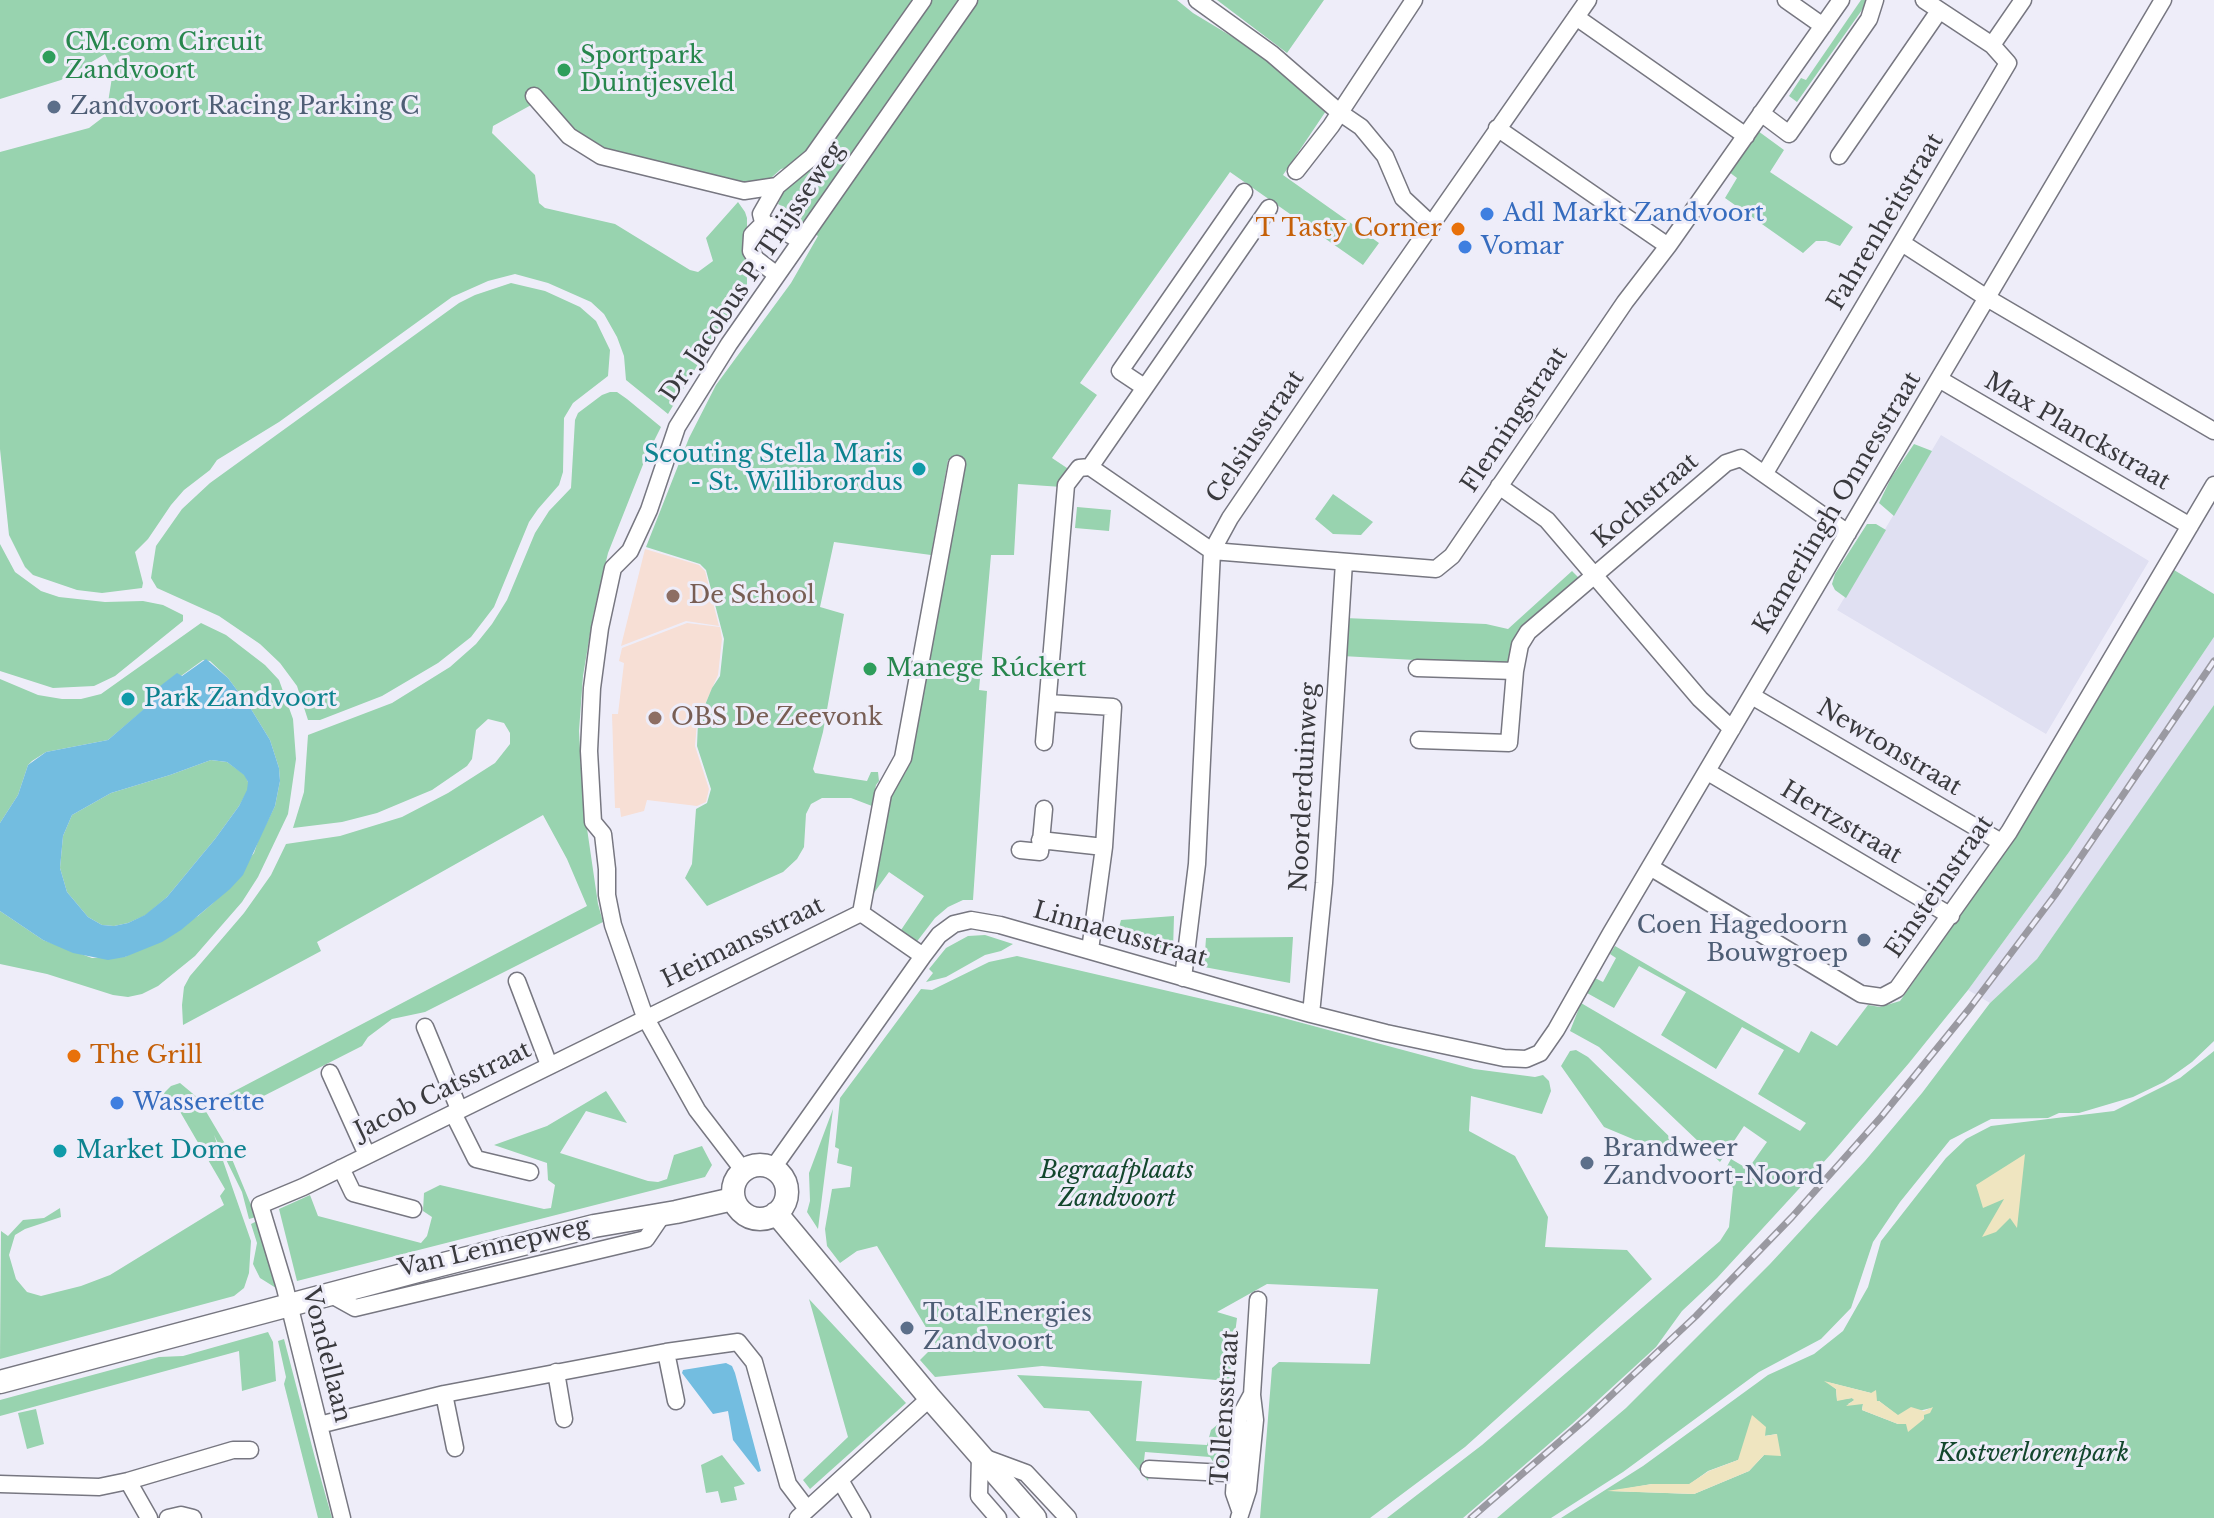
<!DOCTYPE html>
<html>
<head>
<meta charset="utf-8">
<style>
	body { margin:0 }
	canvas { display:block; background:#eeedf9 }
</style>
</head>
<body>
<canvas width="2214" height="1518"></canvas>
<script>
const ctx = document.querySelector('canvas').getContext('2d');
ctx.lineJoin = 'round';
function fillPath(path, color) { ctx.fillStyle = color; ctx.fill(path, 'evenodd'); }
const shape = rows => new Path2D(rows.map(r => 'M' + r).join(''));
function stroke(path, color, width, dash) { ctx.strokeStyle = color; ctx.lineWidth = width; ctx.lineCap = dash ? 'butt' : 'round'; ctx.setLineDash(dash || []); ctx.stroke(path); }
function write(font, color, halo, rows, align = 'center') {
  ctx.font = font + ' "Libre Baskerville",serif'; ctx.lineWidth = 6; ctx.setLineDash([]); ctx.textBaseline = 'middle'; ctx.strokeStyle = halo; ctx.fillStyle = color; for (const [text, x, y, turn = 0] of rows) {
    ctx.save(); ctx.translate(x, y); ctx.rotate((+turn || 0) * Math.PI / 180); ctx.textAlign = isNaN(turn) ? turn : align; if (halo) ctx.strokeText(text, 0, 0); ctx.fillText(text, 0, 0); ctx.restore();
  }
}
const built = shape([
	[1941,435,2149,561,2046,734,1837,610],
	[2214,637,2214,705,2176,761,2037,959,1990,1003,1968,990,2069,852]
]);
const education = shape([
	[645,549,699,565,705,571,719,626,686,621,621,646],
	[687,623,720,627,722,639,718,675,697,722,695,746,709,789,706,802,697,806,647,800,644,811,621,817,620,808,615,808,612,714,618,714,624,663,619,661,622,648]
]);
const green = shape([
	[0,0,919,0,797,165,781,169,771,178,741,185,603,153,533,104,493,126,492,133,535,175,539,203,545,208,615,224,690,270,698,272,713,261,706,238,738,202,745,212,747,218,747,286,743,299,712,341,668,414,626,380,624,356,617,337,604,314,591,302,548,283,515,274,488,281,452,297,279,422,217,460,210,470,184,490,171,505,148,539,135,552,143,583,142,588,102,593,77,590,33,575,25,567,9,535,0,449,0,152,89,128,106,115,113,71,105,54,61,80,0,99],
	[930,0,1177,0,1193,13,1279,65,1330,105,1283,175,1379,243,1363,265,1230,172,1080,383,1097,395,1052,458,1073,472,1062,487,1018,484,1014,555,991,555,979,690,987,691,973,900,963,900,948,907,935,918,915,944,899,933,924,896,889,872,871,897,889,796,906,772,961,494,954,461,948,460,931,555,834,542,820,607,844,614,823,732,813,769,815,773,867,781,871,772,878,772,879,781,876,785,872,806,851,798,822,798,811,804,806,814,804,847,797,859,783,872,707,906,685,878,692,864,696,809,707,803,711,789,697,746,698,722,712,688,720,676,724,639,706,570,700,564,646,547,689,438,716,385,791,283,818,236,804,227,795,213,778,204,783,192,798,180,818,157],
	[1217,0,1324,0,1287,53],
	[1861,0,1869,0,1797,102,1789,96,1801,78,1806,80],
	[1758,131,1784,150,1770,172,1853,227,1840,246,1826,241,1816,241,1803,253,1725,198,1737,178,1729,172],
	[511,283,545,291,580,307,596,321,610,350,608,376,573,403,564,418,563,472,559,485,538,509,529,522,494,607,471,637,438,663,382,696,320,720,308,720,297,686,280,663,260,644,219,616,157,588,151,578,156,546,182,509,210,483,459,303,475,295],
	[610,392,617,392,627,399,661,427,646,457,608,553,593,616,583,676,579,731,583,801,598,904,603,922,425,1012,392,1019,368,1037,362,1046,234,1111,225,1096,587,906,567,859,543,815,317,942,321,951,183,1025,182,1005,184,987,190,976,244,913,271,875,286,844,340,836,402,817,448,793,495,763,510,744,510,733,504,723,488,719,476,730,472,759,467,766,432,790,377,813,342,822,293,828,304,792,308,735,392,703,450,667,476,644,492,624,507,600,535,533,549,511,571,488,575,420,578,413,602,395],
	[1914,444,1932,451,1894,516,1879,503,1891,478],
	[1333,494,1373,522,1361,535,1333,534,1315,519],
	[1077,507,1111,510,1109,531,1075,528],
	[1867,524,1876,524,1886,530,1846,598,1835,590,1832,584,1835,574],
	[0,544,15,572,41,591,59,597,105,602,143,601,163,605,183,615,183,621,115,676,94,686,53,688,0,671],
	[2174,570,2214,594,2214,637,2069,852,1968,990,1909,1063,1831,1154,1717,1278,1682,1311,1656,1347,1572,1424,1463,1518,1387,1518,1482,1445,1720,1241,1729,1227,1733,1188,1725,1170,1731,1159,1748,1169,1767,1142,1744,1126,1720,1162,1599,1047,1570,1031,1581,1003,1800,1131,1806,1123,1758,1094,1784,1050,1742,1027,1716,1069,1661,1035,1686,992,1639,966,1614,1008,1587,993,1595,978,1603,982,1616,958,1610,954,1615,946,1799,1053,1811,1031,1837,1046,1868,1005,1880,1007,1900,1001,2016,836],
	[1572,571,1581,580,1507,665,1342,656,1345,618,1486,624,1508,629],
	[201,623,226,635,265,665,279,680,293,719,296,759,288,814,258,877,242,902,195,956,158,986,142,994,128,997,113,995,47,974,0,964,0,911,43,940,92,958,125,957,198,916,213,903,254,853,259,838,275,806,280,781,279,768,270,740,251,709,228,678,210,661,203,660,181,676,177,674,156,690,159,697,108,740,46,752,32,761,28,765,18,795,0,823,0,679,38,695,62,699,81,699,101,694],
	[2214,705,2214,1041,2192,1062,2164,1082,2133,1097,2079,1113,2059,1113,2048,1118,1991,1119,1950,1140,1900,1202,1873,1242,1851,1308,1821,1339,1759,1372,1623,1472,1551,1518,1497,1518,1626,1408,1770,1264,1865,1161,1922,1093,1990,1003,2037,959],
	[211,760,227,762,245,775,248,782,248,790,239,806,215,839,167,897,146,915,128,923,114,926,102,925,88,917,67,892,60,868,63,836,72,815,111,793,170,775],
	[1174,916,1173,951,1116,939,1121,920],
	[985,935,1013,944,1001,951,985,955,946,977,926,982,933,973,929,969,946,948,968,936],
	[1293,937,1290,983,1204,967,1206,938],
	[1017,956,1276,1016,1474,1069,1535,1077,1543,1075,1549,1081,1551,1091,1542,1114,1471,1096,1469,1131,1515,1156,1548,1217,1545,1247,1627,1250,1652,1279,1465,1447,1370,1518,1260,1518,1272,1368,1279,1362,1370,1364,1378,1289,1267,1284,1217,1312,1237,1318,1229,1381,1042,1366,935,1377,920,1360,936,1344,877,1246,857,1251,840,1263,827,1246,825,1229,832,1189,850,1187,852,1167,837,1163,839,1149,835,1147,840,1098,921,989,932,990,989,962],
	[1576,1050,1588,1057,1681,1148,1683,1156,1678,1158,1604,1127,1561,1066,1570,1051],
	[2214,1051,2214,1518,1561,1518,1643,1466,1768,1375,1814,1354,1843,1331,1868,1287,1881,1241,1946,1158,1966,1139,1991,1126,2114,1111,2180,1078],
	[1827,1382,1871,1393,1877,1402,1879,1401,1898,1416,1931,1408,1906,1424,1898,1424,1862,1410,1863,1404,1848,1404,1855,1400,1852,1398,1837,1400,1836,1389],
	[1777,1434,1764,1455,1749,1471,1694,1494,1612,1491,1652,1484,1690,1484,1708,1471,1738,1460,1764,1436],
	[180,1083,198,1098,227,1147,256,1217,249,1219,242,1192,214,1135,251,1241,249,1273,244,1288,234,1296,0,1359,1,1231,8,1236,23,1220,44,1218,60,1208,61,1217,25,1229,15,1235,9,1255,16,1279,27,1292,41,1296,81,1286,110,1275,224,1205,220,1196,225,1189,175,1103,171,1098,165,1100,163,1098,163,1094,171,1086],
	[606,1091,627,1123,586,1111,560,1153,648,1181,658,1182,667,1179,674,1155,702,1146,712,1165,705,1177,297,1281,279,1209,310,1195,318,1216,421,1243,427,1236,432,1217,423,1211,424,1193,440,1185,544,1209,551,1208,555,1185,548,1180,547,1163,494,1145,547,1126],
	[833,1109,818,1229,807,1212,810,1201,809,1173],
	[257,1221,277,1279,276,1288,260,1278,253,1264,257,1243,251,1224],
	[809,1299,906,1403,810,1489,803,1480,848,1437],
	[268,1332,273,1342,276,1381,242,1391,239,1351,0,1416,0,1400,159,1357,183,1356],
	[284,1339,315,1458,332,1518,318,1518,284,1384,286,1377,278,1341],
	[1017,1375,1142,1381,1136,1441,1207,1445,1211,1430,1217,1425,1225,1427,1224,1467,1216,1466,1210,1457,1145,1452,1143,1469,1149,1474,1148,1481,1089,1411,1044,1408],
	[36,1409,44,1444,27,1449,18,1413],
	[722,1455,745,1484,734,1487,737,1500,721,1503,718,1491,706,1493,701,1465]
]);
const sand = shape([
	[2025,1154,2017,1228,2010,1218,1996,1232,1982,1237,2004,1199,1983,1208,1976,1185],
	[1824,1381,1871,1393,1876,1390,1877,1401,1879,1401,1898,1415,1911,1407,1924,1411,1933,1407,1930,1413,1924,1415,1924,1419,1908,1432,1906,1424,1898,1424,1862,1410,1863,1404,1846,1406,1854,1400,1852,1398,1837,1401,1836,1389],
	[1752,1415,1766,1427,1765,1436,1777,1434,1781,1456,1764,1455,1749,1471,1694,1494,1607,1491,1652,1484,1689,1484,1709,1471,1738,1460]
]);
const water = shape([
	[206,659,228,678,251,709,270,740,279,768,280,781,275,806,243,875,230,889,181,930,162,942,125,957,108,960,73,953,43,940,0,911,0,823,18,795,28,765,46,752,108,740,158,697,155,690,177,673,182,676],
	[211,760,227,762,244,775,248,782,247,790,239,806,215,839,167,897,145,915,128,923,114,926,102,925,88,917,67,892,60,868,63,836,72,815,111,793,170,775],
	[726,1363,732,1366,735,1373,761,1471,758,1472,733,1440,728,1411,713,1414,682,1373,683,1370]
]);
const street = shape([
	[1197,0,1272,54,1339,112,1361,127,1385,156,1403,198,1432,225],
	[1786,0,1823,26],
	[1924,0,1992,45],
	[1576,17,1746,136],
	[534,96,569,136,601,156,744,191,777,186],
	[1761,113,1789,134,1869,19,1875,0],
	[1497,128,1668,246],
	[1839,156,1939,11],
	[1296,171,1331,126,1414,0],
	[1269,208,1090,467,1212,551,1436,569,1452,556,1625,302,1668,246,1841,0],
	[764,226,761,214,777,186,812,157,923,0],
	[1902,243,1987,298,2214,431],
	[777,275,756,259,751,251,752,235,760,227,773,225,801,241],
	[1939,379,2190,526],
	[1144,387,1120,371,1244,192],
	[1765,473,2008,63,1992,45,2023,0],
	[1499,486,1547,520,1700,699,1732,729],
	[1417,668,1515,671],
	[1752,696,2001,842],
	[1048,703,1113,707,1104,847,1090,950],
	[1419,740,1509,743,1515,671,1520,645,1528,632,1726,463,1741,458,1848,533],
	[1044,742,1066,485,1079,468,1090,467],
	[1708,772,1951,916],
	[1040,840,1104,847],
	[1020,850,1040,852,1044,809],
	[1650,867,1861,994,1882,997,1897,989,2009,832,2214,485],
	[861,913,883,794,903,758,957,464],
	[861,913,923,956],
	[1183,978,1197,864,1212,551,1230,518,1353,337,1588,0],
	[517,981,549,1065],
	[1311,1014,1324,883,1344,562],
	[425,1027,459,1109,455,1117,476,1159,530,1172],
	[330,1073,367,1155],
	[341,1168,353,1193,413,1209],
	[773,1168,923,956,939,935,954,924,971,920,1000,925,1311,1014,1386,1033,1504,1058,1526,1059,1540,1053,1556,1030,1611,933,2163,0],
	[743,1170,697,1110,645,1017,613,925,607,895,607,869,603,834,593,822,589,751,592,688,600,628,613,568,630,551,649,510,677,427,729,344,969,0],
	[328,1293,355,1308,646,1239,663,1214],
	[666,1352,676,1401],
	[556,1372,564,1419],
	[444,1394,455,1448],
	[319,1425,444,1394,666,1352,738,1342,754,1362,788,1484,807,1509],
	[1149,1469,1244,1474],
	[840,1480,862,1518],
	[128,1481,149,1518],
	[0,1484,99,1487,128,1481,233,1450,250,1450],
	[1240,1510,1234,1493,1239,1418,1251,1396],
	[168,1518,181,1515,193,1518],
	[342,1518,285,1288,260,1205,303,1187,861,913],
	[798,1518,930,1398],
	[998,1518,979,1496,980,1456,1026,1473,1068,1518],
	[1239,1518,1248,1490,1255,1420,1252,1395,1258,1300]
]);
const secondary = shape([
	'733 1192a27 27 0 1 1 54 0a27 27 0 1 1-54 0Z',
	[776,1213,930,1398,1035,1518],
	[0,1382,440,1265,594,1226,676,1212,733,1199]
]);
const rail = shape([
	[1471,1518,1587,1418,1696,1316,1792,1217,1881,1117,1969,1009,2055,895,2214,661]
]);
const markers = [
	[49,57,8,"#2e9e5b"],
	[564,70,8,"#2e9e5b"],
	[54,107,8,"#5c6f8a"],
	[1487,214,8,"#3f7fe0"],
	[1458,229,8,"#e8710a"],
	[1465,247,8,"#3f7fe0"],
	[919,469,8,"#0f9aa8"],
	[673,596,8,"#8d6e63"],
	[870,669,8,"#2e9e5b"],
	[128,699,8,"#0f9aa8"],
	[655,718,8,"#8d6e63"],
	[1864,940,8,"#5c6f8a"],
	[74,1056,8,"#e8710a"],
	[117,1103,8,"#3f7fe0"],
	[60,1151,8,"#0f9aa8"],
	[1587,1163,8,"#5c6f8a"],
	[907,1328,8,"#5c6f8a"]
];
const leisureNames = [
	["CM.com Circuit",65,43],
	["Zandvoort",65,71],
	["Sportpark",580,56],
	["Duintjesveld",580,84],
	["Manege Rúckert",886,669]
];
const serviceNames = [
	["Zandvoort Racing Parking C",70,107],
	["Coen Hagedoorn",1848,926,"right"],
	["Bouwgroep",1848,954,"right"],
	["Brandweer",1603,1149],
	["Zandvoort-Noord",1603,1177],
	["TotalEnergies",923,1314],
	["Zandvoort",923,1342]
];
const shopNames = [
	["Adl Markt Zandvoort",1503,214],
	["Vomar",1481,247],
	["Wasserette",133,1103]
];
const streetNames = [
	["Fahrenheitstraat",1886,222,-59],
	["Dr. Jacobus P. Thijsseweg",753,272,-56],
	["Flemingstraat",1515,420,-56],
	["Max Planckstraat",2077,432,30],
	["Celsiusstraat",1256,437,-56],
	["Kochstraat",1646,501,-41],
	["Kamerlingh Onnesstraat",1838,503,-59],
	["Newtonstraat",1889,748,31],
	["Noorderduinweg",1305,787,-87],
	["Hertzstraat",1841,823,31],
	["Einsteinstraat",1940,887,-55],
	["Linnaeusstraat",1120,935,16],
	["Heimansstraat",743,943,-26],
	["Jacob Catsstraat",443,1091,-26],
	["Van Lennepweg",494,1248,-13],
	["Vondellaan",326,1355,76],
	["Tollensstraat",1226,1408,-86]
];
const foodNames = [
	["T Tasty Corner",1442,229],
	["The Grill",90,1056,"left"]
];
const cultureNames = [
	["Scouting Stella Maris",903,455,"right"],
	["- St. Willibrordus",903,483,"right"],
	["Park Zandvoort",144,699],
	["Market Dome",76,1151]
];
const educationNames = [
	["De School",689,596],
	["OBS De Zeevonk",671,718]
];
const parkNames = [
	["Begraafplaats",1117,1171],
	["Zandvoort",1117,1199],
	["Kostverlorenpark",2033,1454]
];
fillPath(built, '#e0e0f2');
fillPath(education, '#f7dfd5');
fillPath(green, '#98d3af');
fillPath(sand, '#efe5c0');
fillPath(water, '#73bde0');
stroke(street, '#777781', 19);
stroke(secondary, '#777781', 25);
stroke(street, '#fff', 16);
stroke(secondary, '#fff', 22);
stroke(rail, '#9a99a1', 7);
stroke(rail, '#eeedf9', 4, [12]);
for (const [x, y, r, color] of markers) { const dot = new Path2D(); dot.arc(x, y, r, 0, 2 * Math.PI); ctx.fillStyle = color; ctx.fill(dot); stroke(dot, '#eeedf9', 3); }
write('24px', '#27864d', '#eeedf9', leisureNames, 'left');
write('24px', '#4e5e75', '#eeedf9', serviceNames, 'left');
write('24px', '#366cbe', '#eeedf9', shopNames, 'left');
write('24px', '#3a3a3e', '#eeedf9', streetNames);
write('24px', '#c56008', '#eeedf9', foodNames, 'right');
write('24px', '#0d838f', '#eeedf9', cultureNames, 'left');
write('24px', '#785e54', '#eeedf9', educationNames, 'left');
write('italic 24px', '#13472d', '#eeedf9', parkNames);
</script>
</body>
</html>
